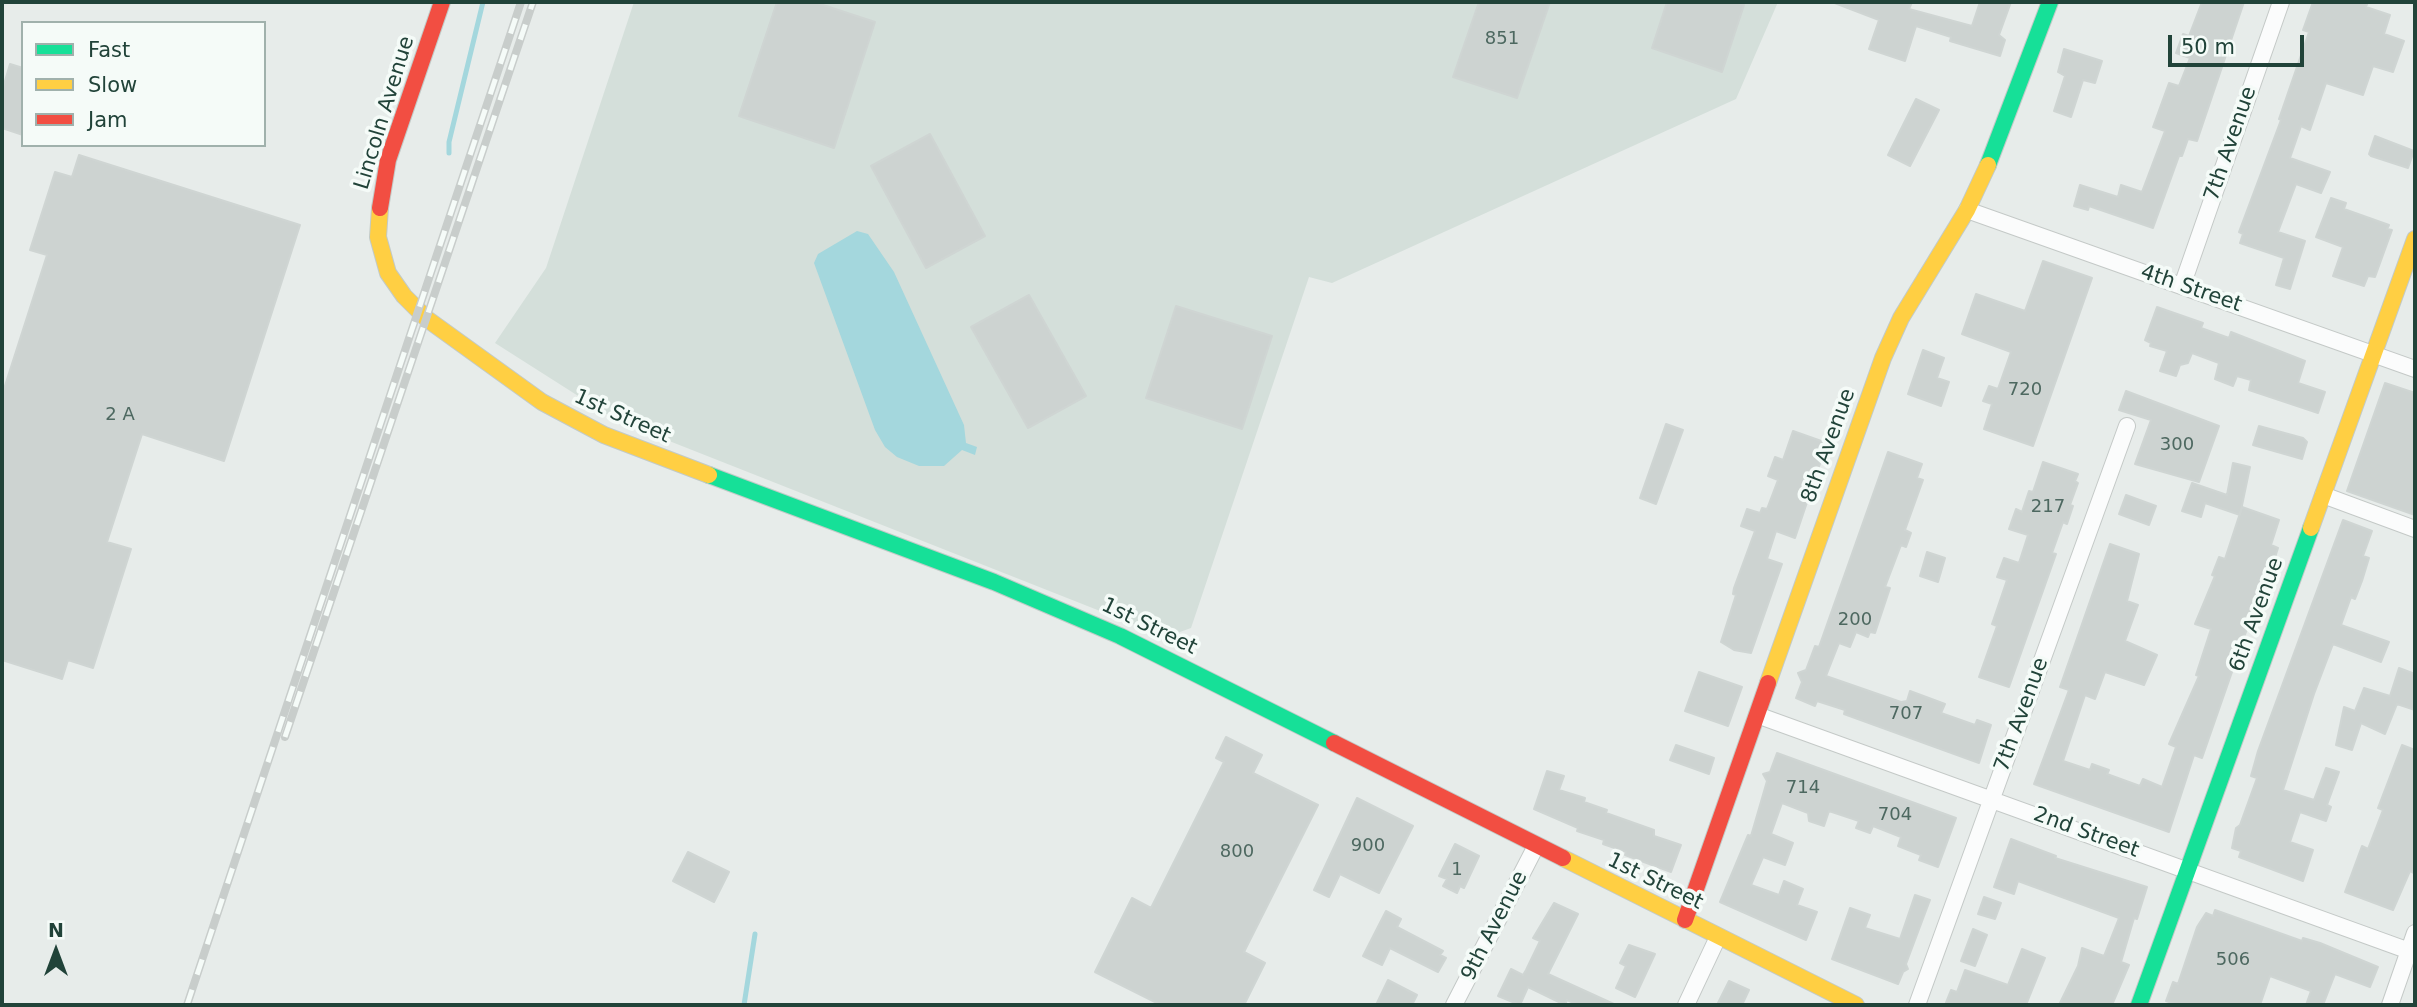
<!DOCTYPE html>
<html>
<head>
<meta charset="utf-8">
<style>
	body { margin:0 }
	#map { position:relative; width:2417px; height:1007px; overflow:hidden; background:#e7ecea; font-family:"DejaVu Sans",sans-serif }
	canvas { display:block }
	.frame { position:absolute; inset:0; border:4px solid #214339; pointer-events:none }
	.legend { position:absolute; left:21px; top:21px; width:245px; height:126px; box-sizing:border-box; background:#f5fbf8; border:2px solid #a0b1ac; margin:0; padding:9px 12px; list-style:none; font-size:21px; color:#214339 }
	.legend li { display:flex; align-items:center; gap:14px; height:35px }
	.legend b { width:35px; border:2px solid #a0b1ac }
	.north { position:absolute; left:21px; top:916px; width:70px; height:70px; -webkit-text-stroke:5px #f5fbf8; paint-order:stroke; rotate:0deg; font-size:19px; font-weight:700; line-height:28px; text-align:center; color:#214339 }
	.north::after { content:''; display:block; margin:auto; width:24px; height:32px; background:#214339; clip-path:polygon(50% 0,100% 100%,50% 72%,0 100%) }
	.scale { position:absolute; left:2168px; top:35px; width:136px; height:32px; box-sizing:border-box; border:4px solid #214339; border-top:0; padding-left:9px; font-size:21px; line-height:24px; white-space:nowrap; color:#214339; -webkit-text-stroke:5px #f5fbf8; paint-order:stroke }
</style>
</head>
<body>
<div id="map">
<canvas width="2417" height="1007"></canvas>
<div class="frame"></div>
<ul class="legend">
<li><b style="height:9px;background:#16e098"></b>Fast</li>
<li><b style="height:9px;background:#ffcf43"></b>Slow</li>
<li><b style="height:9px;background:#f24e42"></b>Jam</li>
</ul>
<div class="north">N</div>
<div class="scale">50 m</div>
</div>
<script>
const ctx = document.querySelector('canvas').getContext('2d');
ctx.lineJoin = 'round';
function fillPath(path, color) { ctx.fillStyle = color; ctx.fill(path, 'evenodd'); }
const shape = rows => new Path2D(rows.map(r => 'M' + r).join(''));
function stroke(path, color, width, dash) { ctx.strokeStyle = color; ctx.lineWidth = width; ctx.lineCap = dash ? 'butt' : 'round'; ctx.setLineDash(dash || []); ctx.stroke(path); }
function write(font, color, halo, rows, align = 'center') {
  ctx.font = font + ' "DejaVu Sans",sans-serif'; ctx.lineWidth = 7; ctx.setLineDash([]); ctx.textBaseline = 'middle'; ctx.strokeStyle = halo; ctx.fillStyle = color; for (const [text, x, y, turn = 0] of rows) {
    ctx.save(); ctx.translate(x, y); ctx.rotate((+turn || 0) * Math.PI / 180); ctx.textAlign = isNaN(turn) ? turn : align; if (halo) ctx.strokeText(text, 0, 0); ctx.fillText(text, 0, 0); ctx.restore();
  }
}
const built = shape([
	[634,2,1778,2,1736,99,1332,283,1309,277,1191,628,1166,637,616,420,495,343,546,268]
]);
const water = shape([
	[857,231,868,234,894,272,964,425,966,443,977,447,975,455,962,450,944,466,919,466,897,457,885,447,875,430,814,263,818,254]
]);
const stream = shape([
	[449,153,449,142,483,2],
	[744,1005,755,934]
]);
const building = shape([
	[777,2,814,2,875,22,834,148,739,116,777,2],
	[1479,2,1550,2,1517,98,1453,77,1479,2],
	[1667,2,1734,2,1744,5,1722,72,1652,48,1667,2],
	[1832,2,1912,2,1909,9,1972,26,1980,2,2011,2,1999,35,2005,40,2000,56,1950,41,1951,37,1916,26,1905,61,1869,49,1879,20,1832,2],
	[2202,2,2244,2,2197,141,2188,139,2182,156,2179,156,2153,228,2089,206,2088,210,2074,206,2080,185,2118,197,2121,185,2142,192,2165,131,2153,127,2169,83,2179,86,2190,58,2176,53,2183,34,2189,36,2202,2],
	[2313,2,2368,2,2366,7,2390,15,2384,34,2404,41,2393,72,2373,66,2363,95,2326,83,2310,130,2301,126,2290,158,2330,172,2321,193,2296,184,2278,232,2305,241,2290,289,2276,285,2284,258,2240,243,2243,234,2239,232,2281,120,2279,119,2309,32,2303,30,2313,2],
	[2064,49,2102,61,2095,83,2083,80,2071,117,2054,111,2065,76,2058,72,2064,49],
	[10,64,23,68,23,135,2,128,2,91,10,64],
	[1916,99,1939,110,1910,166,1888,155,1916,99],
	[930,134,985,236,926,268,871,166,930,134],
	[2375,136,2414,151,2408,168,2371,156,2369,154,2375,136],
	[79,155,300,225,224,461,142,434,107,542,131,549,93,668,68,660,62,679,2,660,2,395,47,255,30,250,55,172,72,177,79,155],
	[2331,198,2346,203,2344,209,2389,225,2387,229,2392,230,2375,277,2368,276,2364,286,2333,276,2343,247,2316,237,2331,198],
	[2043,261,2092,278,2033,446,1984,429,1992,404,1983,401,1989,386,1998,389,2011,352,1962,334,1976,294,2025,311,2043,261],
	[1029,295,1086,396,1028,428,971,327,1029,295],
	[1176,306,1272,336,1242,429,1146,398,1176,306],
	[2157,307,2203,323,2201,328,2229,338,2231,332,2305,361,2298,383,2325,392,2318,413,2249,390,2251,380,2237,376,2233,386,2215,379,2219,363,2192,353,2188,363,2180,365,2176,376,2160,371,2167,351,2150,346,2151,343,2145,340,2157,307],
	[1923,350,1944,358,1937,378,1949,382,1941,406,1908,394,1923,350],
	[2385,383,2415,393,2415,515,2347,491,2385,383],
	[2126,391,2219,426,2199,482,2135,464,2151,420,2119,410,2126,391],
	[1666,424,1683,430,1656,504,1640,498,1666,424],
	[2259,426,2303,438,2307,442,2302,459,2253,445,2259,426],
	[1793,431,1827,443,1795,538,1776,531,1767,559,1782,564,1751,653,1734,650,1721,642,1736,595,1733,594,1734,588,1755,531,1741,526,1747,509,1760,513,1762,508,1767,509,1778,480,1768,476,1775,457,1783,460,1793,431],
	[1888,452,1922,464,1917,478,1923,480,1905,530,1911,533,1906,547,1901,545,1885,587,1890,588,1875,633,1870,632,1868,637,1856,632,1850,647,1839,643,1826,676,1901,702,1907,701,1910,691,1945,704,1941,713,1975,725,1977,720,1991,725,1979,763,1844,714,1845,710,1817,701,1815,706,1796,698,1802,682,1798,673,1806,670,1815,646,1819,647,1888,452],
	[2043,462,2078,474,2075,481,2078,483,2070,505,2073,506,2067,524,2063,522,2052,553,2056,554,2009,687,1979,677,1997,626,1992,624,2007,580,1997,577,2004,558,2019,563,2028,535,2009,529,2016,509,2022,512,2029,491,2033,492,2043,462],
	[2233,463,2250,467,2240,515,2205,503,2201,517,2182,511,2192,483,2227,495,2233,463],
	[2126,495,2156,506,2149,525,2119,514,2126,495],
	[2242,507,2279,520,2271,545,2278,548,2272,567,2269,566,2202,758,2194,755,2169,832,2034,784,2069,690,2060,687,2110,544,2139,554,2127,601,2138,605,2125,641,2157,655,2144,685,2105,672,2095,699,2085,695,2063,761,2090,770,2092,764,2109,770,2107,774,2140,786,2143,779,2162,787,2176,747,2169,744,2199,676,2196,675,2211,629,2195,624,2215,576,2212,575,2219,557,2225,559,2242,507],
	[2343,520,2372,531,2363,556,2369,558,2362,581,2355,599,2351,597,2341,625,2389,642,2381,662,2333,644,2314,694,2283,790,2314,800,2326,768,2339,772,2327,805,2331,807,2326,821,2300,812,2290,842,2313,850,2303,881,2239,857,2241,851,2232,848,2236,828,2240,825,2257,778,2251,776,2258,751,2343,520],
	[1927,552,1945,558,1938,582,1920,576,1927,552],
	[2399,668,2415,674,2415,710,2397,704,2385,734,2361,723,2352,750,2336,745,2344,707,2355,711,2364,688,2390,696,2399,668],
	[1699,672,1742,687,1728,726,1685,711,1699,672],
	[1226,737,1262,755,1253,773,1318,805,1244,952,1265,963,1244,1005,1161,1005,1095,972,1132,898,1151,908,1224,762,1216,758,1226,737],
	[1676,745,1714,758,1709,774,1670,760,1676,745],
	[2402,745,2415,750,2415,874,2410,871,2393,910,2345,892,2362,846,2368,849,2383,810,2378,808,2402,745],
	[1777,753,1956,818,1938,867,1919,860,1921,855,1898,846,1901,837,1873,826,1870,833,1856,828,1859,821,1829,811,1824,826,1809,821,1808,813,1782,803,1771,834,1793,843,1785,865,1763,857,1751,885,1779,895,1784,881,1803,889,1797,905,1817,912,1806,940,1720,902,1748,835,1751,836,1767,781,1763,774,1770,772,1777,753],
	[1547,771,1564,776,1559,790,1585,798,1584,802,1607,810,1606,813,1654,830,1654,836,1681,845,1671,872,1625,855,1626,852,1603,844,1604,840,1577,831,1578,828,1534,809,1547,771],
	[1357,798,1413,826,1379,893,1340,874,1329,897,1314,890,1357,798],
	[2011,839,2056,856,2055,858,2147,887,2137,919,2134,918,2121,962,2129,965,2112,1005,2059,1005,2078,966,2082,948,2104,956,2119,918,2018,881,2014,894,1994,887,2011,839],
	[1455,844,1479,856,1464,888,1460,886,1457,893,1443,886,1447,879,1439,876,1455,844],
	[688,852,729,872,714,902,673,881,688,852],
	[1915,895,1930,900,1906,964,1908,969,1903,972,1898,984,1832,959,1850,908,1870,915,1865,928,1900,939,1915,895],
	[1984,897,2001,903,1995,919,1978,914,1984,897],
	[1554,903,1578,914,1548,974,1616,1005,1578,1005,1567,1000,1565,1005,1528,987,1520,1005,1498,996,1511,969,1523,975,1526,970,1540,941,1533,938,1554,903],
	[2215,910,2302,941,2303,938,2320,943,2378,967,2370,987,2335,974,2323,1005,2306,1005,2311,991,2270,976,2260,1005,2178,1005,2166,1001,2173,982,2178,984,2197,927,2206,913,2213,916,2215,910],
	[1386,911,1401,919,1397,927,1443,951,1440,955,1446,958,1438,972,1390,948,1382,965,1363,956,1386,911],
	[1973,929,1987,935,1975,966,1961,961,1973,929],
	[1629,945,1655,954,1635,997,1616,988,1626,966,1620,963,1629,945],
	[2022,949,2045,958,2026,1005,1945,1005,1951,990,1957,992,1965,970,2008,985,2022,949],
	[1388,980,1417,995,1412,1005,1376,1005,1388,980],
	[1729,981,1749,990,1742,1005,1717,1005,1729,981]
]);
const street = shape([
	[1967,210,2415,369],
	[2182,286,2281,2],
	[2323,495,2415,529],
	[1757,715,2415,953],
	[1454,1005,1536,846],
	[1686,1005,1718,937],
	[1917,1005,2127,426],
	[2390,1005,2415,933]
]);
const fast = shape([
	[1988,165,2050,2],
	[709,475,994,582,1120,636,1334,743],
	[2139,1005,2311,528]
]);
const slow = shape([
	[380,208,378,237,388,273,404,296,427,319,542,402,604,435,709,475],
	[2311,528,2415,239],
	[1768,683,1883,358,1901,318,1967,210,1988,165],
	[1563,858,1856,1005]
]);
const jam = shape([
	[380,208,388,160,442,2],
	[1334,743,1563,858],
	[1685,920,1768,683]
]);
const rail = shape([
	[285,737,533,2],
	[187,1005,521,2]
]);
const numberNames = [
	["851",1502,39],
	["720",2025,390],
	["2 A",120,415],
	["300",2177,445],
	["217",2048,507],
	["200",1855,620],
	["707",1906,714],
	["714",1803,788],
	["704",1895,815],
	["900",1368,846],
	["800",1237,852],
	["1",1457,870],
	["506",2233,960]
];
const streetNames = [
	["Lincoln Avenue",385,113,-73],
	["7th Avenue",2231,144,-71],
	["4th Street",2191,289,19],
	["1st Street",622,417,24],
	["8th Avenue",1829,446,-70],
	["6th Avenue",2257,615,-70],
	["1st Street",1149,627,26],
	["7th Avenue",2022,715,-70],
	["2nd Street",2086,833,20],
	["1st Street",1655,882,26],
	["9th Avenue",1495,926,-63]
];
fillPath(built, '#d4dfda');
fillPath(water, '#a4d7dd');
stroke(stream, '#a4d7dd', 5);
fillPath(building, '#cdd3d1');
stroke(building, '#cfd5d3', 2);
stroke(street, '#c4c9c7', 18);
stroke(fast, '#c2cac7', 18);
stroke(slow, '#c2cac7', 18);
stroke(jam, '#c2cac7', 18);
stroke(street, '#fbfcfc', 16);
stroke(fast, '#16e098', 16);
stroke(slow, '#ffcf43', 16);
stroke(jam, '#f24e42', 16);
stroke(rail, '#c8cdcb', 8);
stroke(rail, '#f5fbf8', 5, [16]);
write('18px', '#4d6860', null, numberNames);
write('21px', '#214339', '#f5fbf8', streetNames);
</script>
</body>
</html>
